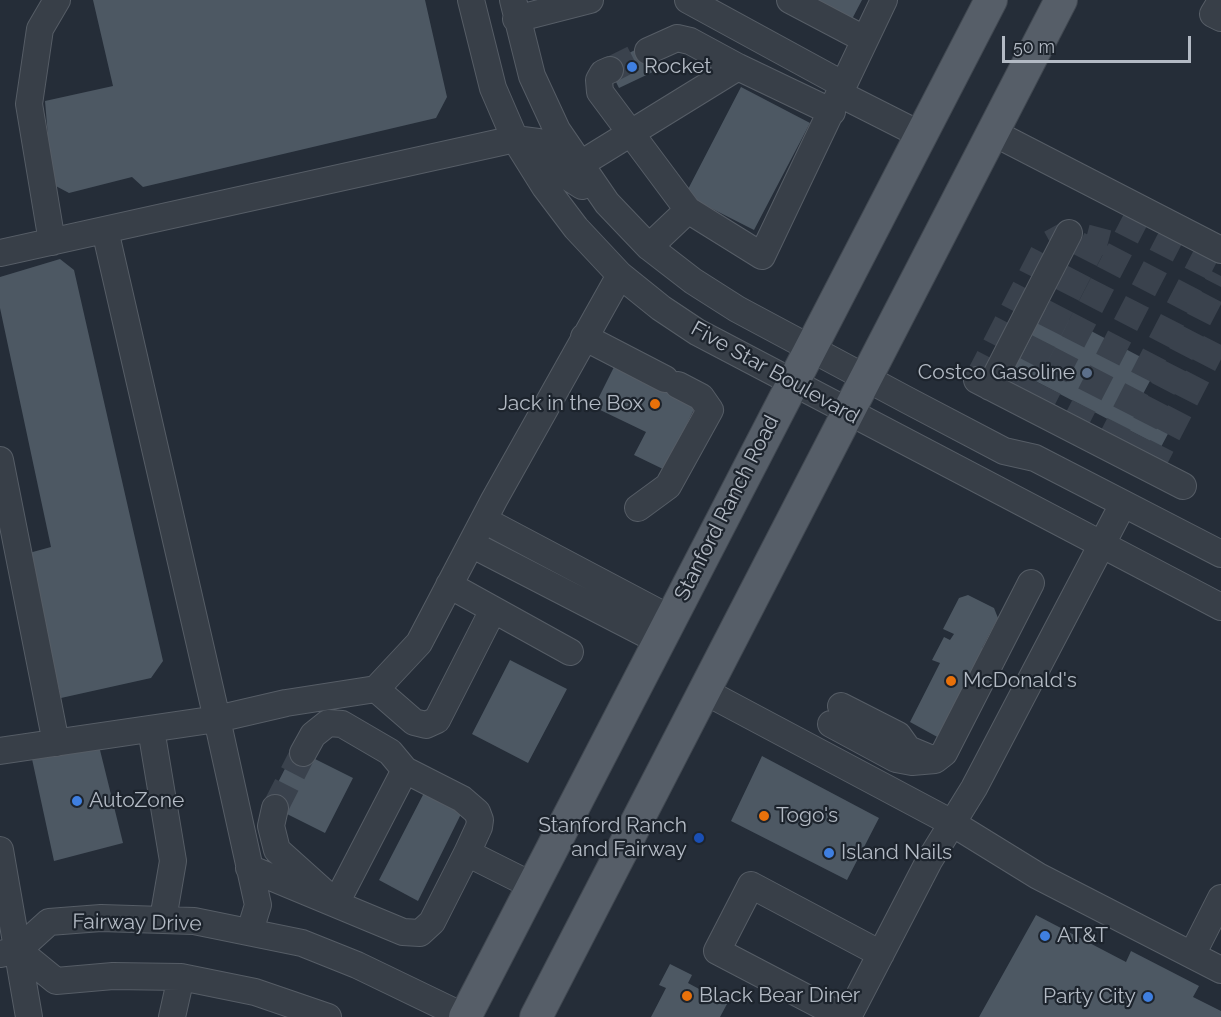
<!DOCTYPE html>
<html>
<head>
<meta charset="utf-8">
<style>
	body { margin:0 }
	#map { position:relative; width:1221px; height:1017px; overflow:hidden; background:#252d38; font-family:Raleway,sans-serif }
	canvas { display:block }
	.scale { position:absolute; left:1002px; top:36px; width:189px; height:27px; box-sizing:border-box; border:3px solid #b3bac4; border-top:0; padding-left:8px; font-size:18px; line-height:21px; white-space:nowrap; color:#b3bac4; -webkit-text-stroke:4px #1d242d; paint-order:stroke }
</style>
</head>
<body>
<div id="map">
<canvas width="1221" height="1017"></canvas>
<div class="scale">50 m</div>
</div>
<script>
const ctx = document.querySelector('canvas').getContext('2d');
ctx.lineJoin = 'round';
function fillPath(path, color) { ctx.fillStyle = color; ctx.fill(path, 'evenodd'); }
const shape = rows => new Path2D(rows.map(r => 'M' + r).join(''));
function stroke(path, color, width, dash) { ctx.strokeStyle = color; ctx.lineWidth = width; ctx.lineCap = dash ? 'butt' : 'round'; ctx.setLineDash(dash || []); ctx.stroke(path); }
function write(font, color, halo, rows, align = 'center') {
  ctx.font = font + ' Raleway,sans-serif'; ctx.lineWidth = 4.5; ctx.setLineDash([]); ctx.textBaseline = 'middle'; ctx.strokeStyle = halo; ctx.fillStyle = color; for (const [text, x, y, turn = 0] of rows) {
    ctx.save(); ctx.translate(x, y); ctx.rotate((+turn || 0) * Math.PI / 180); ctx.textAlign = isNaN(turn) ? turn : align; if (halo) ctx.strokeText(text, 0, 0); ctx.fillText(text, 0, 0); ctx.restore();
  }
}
const building = shape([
	[93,0,425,0,447,97,436,118,143,187,132,177,69,193,52,184,45,101,113,86],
	[809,0,862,0,851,21],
	[645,45,657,70,619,88,607,64],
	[741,87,810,123,754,230,685,195],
	[60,259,74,270,163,661,151,678,61,698,29,553,51,547,0,308,0,277],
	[1028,298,1158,366,1143,394,1179,413,1161,447,995,360],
	[614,367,659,390,669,371,695,407,665,470,634,455,646,432,594,407],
	[968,595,994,608,998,618,982,648,986,650,941,739,910,722,940,663,932,660,944,637,950,640,954,634,943,629,959,598],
	[510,660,567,689,528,763,472,734],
	[98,742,123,843,54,861,32,759],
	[295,749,353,778,325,833,267,804],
	[762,756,879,818,847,880,731,821],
	[425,791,462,812,418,901,379,880],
	[1036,915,1126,962,1131,951,1199,986,1193,997,1221,1011,1221,1017,979,1017],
	[670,964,692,975,688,983,727,1004,720,1017,651,1017,666,988,659,985]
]);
const minorTunnel = shape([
	[610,70,648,51],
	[977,380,1047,245,1069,233,1108,243],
	[1014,399,1096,239],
	[1037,411,1141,209],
	[1072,429,1176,227],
	[1107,447,1211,245],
	[1127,458,1221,276],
	[1150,469,1221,331],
	[275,808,303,753]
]);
const minor = shape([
	[471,0,493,88,515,139,545,187,576,228,620,275,661,308,697,332,1221,607],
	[513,0,532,76,557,130,607,203,649,247,693,281,737,309,907,400,1004,451,1035,458,1221,554],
	[688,0,842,84],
	[790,0,864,39],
	[1221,1,1213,14,1221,18],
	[516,19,590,0],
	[648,51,677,38,690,41,738,67],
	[610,70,603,73,599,80,600,92,688,210,762,256,884,0],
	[840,94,919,134],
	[992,132,1221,250],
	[579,165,738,67,832,112],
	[52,242,29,104,40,29,57,0],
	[649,247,688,210],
	[0,253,515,139,538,142,571,179,582,186],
	[584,337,665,379],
	[977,380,1183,486],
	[990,387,1069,233],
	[0,460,56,743],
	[638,508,668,486,710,410,701,397,678,385],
	[484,520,671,619],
	[471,544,659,641],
	[449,585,570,652],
	[376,689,414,722,426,725,437,720,493,610],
	[704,691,952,823,1038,876,1221,970],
	[841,706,898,735,908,749,932,759],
	[831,724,896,759,912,762,935,760,944,753,1031,583],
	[151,729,173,861,163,919],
	[0,751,217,719,105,230],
	[275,808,271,826,277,850,336,903,405,770],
	[0,850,29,1017],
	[467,853,533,886],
	[249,868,403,932,420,933,432,922,467,853,479,827,480,820,477,812,462,799,405,770,390,752,342,724,328,723,313,735,303,753],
	[250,931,258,905,217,719,286,703,376,689,419,643,494,500,620,275],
	[18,950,56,981,113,976,181,977,255,992,328,1017],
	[0,954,18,950,49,922,101,918,194,921,302,943,357,965,465,1017],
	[1192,955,1221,898],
	[172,1017,181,977],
	[843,1017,717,951,751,885,881,954],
	[848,1017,929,861,974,788,1123,504]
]);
const major = shape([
	[465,1017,991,0],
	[536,1017,1061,0]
]);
const markers = [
	[632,67,6,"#3f7fe0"],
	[1087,373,6,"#5c6f8a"],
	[655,404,6,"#e8710a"],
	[951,681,6,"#e8710a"],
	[77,801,6,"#3f7fe0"],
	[764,816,6,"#e8710a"],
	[699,838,6,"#1a4fb4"],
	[829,853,6,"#3f7fe0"],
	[1045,936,6,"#3f7fe0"],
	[687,996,6,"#e8710a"],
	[1148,997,6,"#3f7fe0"]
];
const poiNames = [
	["Rocket",644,67],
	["Costco Gasoline",1075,373,"right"],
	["Jack in the Box",643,404,"right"],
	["McDonald's",963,681],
	["AutoZone",89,801],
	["Togo's",776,816],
	["Stanford Ranch",687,826,"right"],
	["and Fairway",687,850,"right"],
	["Island Nails",841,853],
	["AT&T",1057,936],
	["Black Bear Diner",699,996],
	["Party City",1136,997,"right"]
];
const streetNames = [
	["Five Star Boulevard",775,373,29],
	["Stanford Ranch Road",727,508,-63],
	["Fairway Drive",137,923,1]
];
fillPath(building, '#4d5863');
stroke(minorTunnel, '#3a424d', 26, [26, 13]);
stroke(minor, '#565d66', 28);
stroke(major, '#414851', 34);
stroke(minor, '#383f48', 26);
stroke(major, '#565e68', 32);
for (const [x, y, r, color] of markers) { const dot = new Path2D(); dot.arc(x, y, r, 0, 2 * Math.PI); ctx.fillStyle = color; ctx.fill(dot); stroke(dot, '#1d242d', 2); }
write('21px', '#b3bac4', '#1d242d', poiNames, 'left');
write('21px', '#b3bac4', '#1d242d', streetNames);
</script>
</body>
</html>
